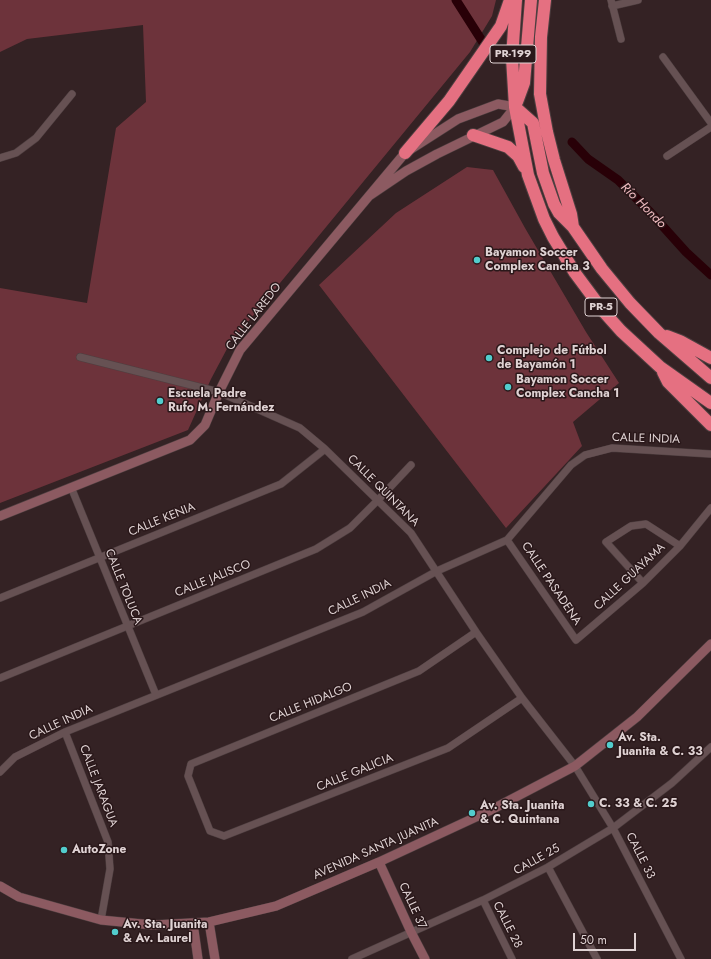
<!DOCTYPE html>
<html>
<head>
<meta charset="utf-8">
<style>
	body { margin:0 }
	#map { position:relative; width:711px; height:959px; overflow:hidden; background:#342224; font-family:Jost,sans-serif }
	canvas { display:block }
	.scale { position:absolute; left:573px; top:933px; width:63px; height:18px; box-sizing:border-box; border:2px solid #dfd2d3; border-top:0; padding-left:5px; font-size:12px; line-height:14px; white-space:nowrap; color:#dfd2d3; -webkit-text-stroke:3px #2a181a; paint-order:stroke }
</style>
</head>
<body>
<div id="map">
<canvas width="711" height="959"></canvas>
<div class="scale">50 m</div>
</div>
<script>
const ctx = document.querySelector('canvas').getContext('2d');
ctx.lineJoin = 'round';
function fillPath(path, color) { ctx.fillStyle = color; ctx.fill(path, 'evenodd'); }
const shape = rows => new Path2D(rows.map(r => 'M' + r).join(''));
function stroke(path, color, width, dash) { ctx.strokeStyle = color; ctx.lineWidth = width; ctx.lineCap = dash ? 'butt' : 'round'; ctx.setLineDash(dash || []); ctx.stroke(path); }
function write(font, color, halo, rows, align = 'center') {
  ctx.font = font + ' Jost,sans-serif'; ctx.lineWidth = 3; ctx.setLineDash([]); ctx.textBaseline = 'middle'; ctx.strokeStyle = halo; ctx.fillStyle = color; for (const [text, x, y, turn = 0] of rows) {
    ctx.save(); ctx.translate(x, y); ctx.rotate((+turn || 0) * Math.PI / 180); ctx.textAlign = isNaN(turn) ? turn : align; if (halo) ctx.strokeText(text, 0, 0); ctx.fillText(text, 0, 0); ctx.restore();
  }
}
const green = shape([
	[0,0,496,0,492,16,470,52,229,345,211,379,188,430,0,503,0,288,87,303,116,128,146,102,143,25,27,39,0,52],
	[467,167,493,170,525,228,586,332,619,383,573,422,582,446,506,528,319,285,396,213]
]);
const canal = shape([
	[456,0,484,44],
	[572,142,588,159,618,180,650,212,686,252,711,275]
]);
const street = shape([
	[611,0,621,39],
	[612,6,638,0],
	[663,57,711,123],
	[667,156,711,127],
	[0,158,16,153,36,138,72,94],
	[80,357,219,392,300,428,325,449,411,533,476,632,522,698,575,766,613,828,681,959],
	[71,487,156,695],
	[507,540,576,640,643,583,680,546,711,508],
	[643,583,606,542,631,526,646,524,680,546],
	[0,598,281,484,325,449],
	[476,632,419,671,191,764,188,776,210,831,224,836,448,748,522,698],
	[0,678,316,549,350,528,378,500,411,465],
	[65,732,108,842,110,869,101,920],
	[0,772,15,757,65,732,363,612,437,571,507,540,571,465,585,455,612,448,711,454],
	[548,867,597,959],
	[483,900,512,959],
	[352,959,483,900,548,867,613,828,672,783,711,747]
]);
const secondary = shape([
	[0,516,190,440,205,425,219,392,240,350,405,153,458,119,498,104,515,107,503,122,437,154,406,171,369,196],
	[379,862,411,932,425,959],
	[0,886,19,897,101,920,153,925,209,922,276,906,379,862,489,811,575,766,637,717,711,644],
	[209,922,215,959],
	[193,923,198,959]
]);
const highway = shape([
	[516,0,512,58,515,107,528,175,544,219,553,237,575,273,604,312,621,331,660,367,711,403],
	[545,0,541,37,540,94,547,132,554,160,571,214,573,227,602,269,630,303,659,333,711,378],
	[517,102,524,83,531,0],
	[515,107,533,123,543,173,554,204,559,213,573,227],
	[473,135,508,147,518,156,524,167],
	[405,153,449,101,501,26,510,0],
	[667,336,680,341,711,358],
	[663,372,668,382,711,425]
]);
const markers = [
	[477,260,4,"#52cdcd"],
	[489,358,4,"#52cdcd"],
	[508,387,4,"#52cdcd"],
	[160,401,4,"#52cdcd"],
	[610,745,4,"#52cdcd"],
	[591,804,4,"#52cdcd"],
	[472,813,4,"#52cdcd"],
	[64,850,4,"#52cdcd"],
	[115,932,4,"#52cdcd"]
];
const shields = [
	[513,54,46],
	[601,307,32]
];
const shieldNames = [
	["PR-199",513,54],
	["PR-5",601,307]
];
const poiNames = [
	["Bayamon Soccer",485,253],
	["Complex Cancha 3",485,267],
	["Complejo de Fútbol",497,351],
	["de Bayamón 1",497,365],
	["Bayamon Soccer",516,380],
	["Complex Cancha 1",516,394],
	["Escuela Padre",168,394],
	["Rufo M. Fernández",168,408],
	["Av. Sta.",618,738],
	["Juanita & C. 33",618,752],
	["C. 33 & C. 25",599,804],
	["Av. Sta. Juanita",480,806],
	["& C. Quintana",480,820],
	["AutoZone",72,850],
	["Av. Sta. Juanita",123,925],
	["& Av. Laurel",123,939]
];
const streetNames = [
	["CALLE LAREDO",254,317,-52],
	["CALLE INDIA",646,439,2],
	["CALLE QUINTANA",383,491,45],
	["CALLE KENIA",162,520,-22],
	["CALLE GUAYAMA",630,577,-43],
	["CALLE JALISCO",213,579,-22],
	["CALLE PASADENA",551,584,56],
	["CALLE TOLUCA",123,587,68],
	["CALLE INDIA",360,598,-26],
	["CALLE HIDALGO",311,703,-22],
	["CALLE INDIA",61,723,-25],
	["CALLE GALICIA",355,773,-22],
	["CALLE JARAGUA",98,786,69],
	["AVENIDA SANTA JUANITA",376,849,-24],
	["CALLE 33",640,856,63],
	["CALLE 25",537,860,-29],
	["CALLE 37",412,906,65],
	["CALLE 28",507,925,63]
];
const waterNames = [
	["Río Hondo",643,206,45]
];
fillPath(green, '#6d333b');
stroke(canal, '#280007', 9);
stroke(street, '#4e3f40', 8);
stroke(secondary, '#4e3f40', 10);
stroke(highway, '#4e3f40', 14);
stroke(street, '#665153', 7);
stroke(secondary, '#8c5a61', 9);
stroke(highway, '#e57081', 12);
for (const [x, y, r, color] of markers) { const dot = new Path2D(); dot.arc(x, y, r, 0, 2 * Math.PI); ctx.fillStyle = color; ctx.fill(dot); stroke(dot, '#2a181a', 1.5); }
for (const [x, y, w] of shields) { const box = new Path2D(); box.roundRect(x - w / 2, y - 9, w, 18, 3); ctx.fillStyle = '#2a181a'; ctx.fill(box); stroke(box, '#dfd2d3', 1); }
write('bold 11px', '#dfd2d3', null, shieldNames);
write('bold 12px', '#dfd2d3', '#2a181a', poiNames, 'left');
write('12px', '#dfd2d3', '#2a181a', streetNames);
write('italic 13px', '#f1bcc1', '#2a181a', waterNames);
</script>
</body>
</html>
